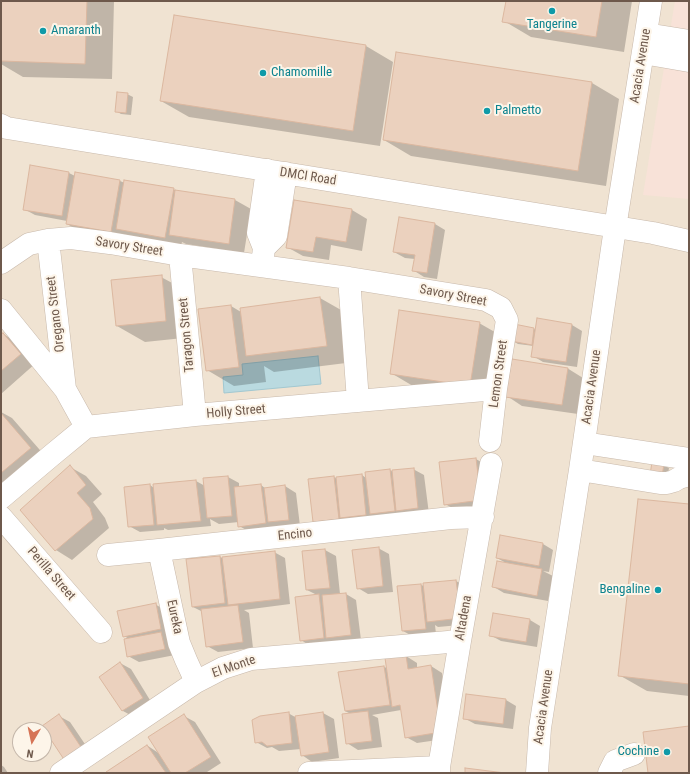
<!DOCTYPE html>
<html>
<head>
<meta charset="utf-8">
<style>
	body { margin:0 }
	#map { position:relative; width:690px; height:774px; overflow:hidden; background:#f9f1e3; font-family:"Roboto Condensed",sans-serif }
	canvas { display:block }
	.frame { position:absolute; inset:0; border:2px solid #6e594c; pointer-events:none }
	.north { position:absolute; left:12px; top:722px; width:40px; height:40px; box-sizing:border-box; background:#fdf5e9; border:1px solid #c4b7aa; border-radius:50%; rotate:189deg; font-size:11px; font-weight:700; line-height:16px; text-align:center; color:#6e594c }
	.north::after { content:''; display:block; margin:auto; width:14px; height:18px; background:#d67456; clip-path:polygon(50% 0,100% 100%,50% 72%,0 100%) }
</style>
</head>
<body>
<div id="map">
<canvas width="690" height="774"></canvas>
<div class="frame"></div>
<div class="north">N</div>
</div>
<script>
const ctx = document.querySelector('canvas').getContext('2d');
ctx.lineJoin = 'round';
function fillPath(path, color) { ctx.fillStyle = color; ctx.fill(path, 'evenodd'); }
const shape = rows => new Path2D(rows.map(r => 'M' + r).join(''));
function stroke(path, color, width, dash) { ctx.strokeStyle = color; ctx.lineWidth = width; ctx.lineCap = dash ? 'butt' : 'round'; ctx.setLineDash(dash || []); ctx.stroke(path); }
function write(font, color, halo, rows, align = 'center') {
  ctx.font = font + ' "Roboto Condensed",sans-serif'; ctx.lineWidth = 4; ctx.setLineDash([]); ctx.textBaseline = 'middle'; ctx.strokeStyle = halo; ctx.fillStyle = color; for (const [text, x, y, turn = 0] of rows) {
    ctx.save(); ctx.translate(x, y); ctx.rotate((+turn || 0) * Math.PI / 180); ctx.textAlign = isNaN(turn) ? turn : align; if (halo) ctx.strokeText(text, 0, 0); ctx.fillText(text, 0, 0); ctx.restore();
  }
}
const residential = shape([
	[1,1,689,1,689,773,1,773],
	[20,730,44,730,44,754,20,754]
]);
const commercial = shape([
	[675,1,689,1,689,199,643,195]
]);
const water = shape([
	[318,356,321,384,224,393,223,377,243,375,242,364,318,356]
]);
const shadow = shape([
	[1,1,114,1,112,79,23,77,1,64],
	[507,1,632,1,624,52,531,37,504,21],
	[366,46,393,62,380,146,189,117,161,101],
	[592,83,619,99,606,186,411,156,384,140],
	[127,94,133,97,131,115,121,114,116,111],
	[31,166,69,173,75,176,75,173,120,181,125,183,173,189,178,192,235,200,251,209,244,253,186,244,182,242,181,246,83,233,67,224,67,221,35,215,24,209],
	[352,210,367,219,362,251,331,245,329,260,303,256,287,247],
	[435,224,445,230,437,279,424,277,413,270,415,259,405,258,394,252],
	[161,277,189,292,193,337,145,342,117,326],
	[320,298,348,314,354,362,274,372,264,366,266,382,234,386,207,370,231,306,241,312],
	[479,323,507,339,498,401,418,389,391,373],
	[572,325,582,331,577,367,543,362,533,356,534,346,518,344,513,341,515,326,534,329,536,330],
	[3,334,19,343,36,363,1,394,1,336],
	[567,368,583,378,578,414,522,406,507,396],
	[1,412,12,418,46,457,1,484],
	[476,459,486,465,491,506,456,510,445,504],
	[653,463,663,465,669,468,667,479],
	[70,467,86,476,102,494,93,502,105,518,109,528,72,560,56,550,22,510],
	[413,469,424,475,429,514,324,527,313,521,334,477,337,479,362,475,366,478,390,470,393,472],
	[228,477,239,483,239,488,261,485,266,489,285,486,296,493,300,526,280,528,276,526,276,529,250,532,239,526,239,522,219,524,210,519,211,526,168,530,164,528,164,530,140,532,129,526,150,485,154,488,154,485,196,481,205,486],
	[689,505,689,696,647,691,619,675],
	[543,544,553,550,549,572,543,571,553,576,548,601,504,593,494,587,506,563,497,558],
	[378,548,389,554,393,592,368,594,358,588],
	[325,550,336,556,340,594,346,594,356,600,361,640,338,643,334,641,334,644,312,647,301,640,317,595,307,590,303,552],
	[274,552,285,558,290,604,244,610,249,613,253,648,218,652,207,646,203,612,193,607,220,557,224,559],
	[456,581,467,587,471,624,438,627,435,625,436,634,414,637,403,631,421,585,424,586],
	[155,604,166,611,175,655,139,662,128,656,129,639,124,636],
	[530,620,540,626,537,647,501,641,490,635],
	[406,656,417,663,417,669,431,666,442,673,451,738,417,743,406,737,402,711,401,710,372,715,378,718,382,747,358,750,347,743,351,714,345,711,340,673,384,667,387,668],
	[120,663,131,669,153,705,134,717,123,711,100,677],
	[506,700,516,706,513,729,475,724,464,718],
	[288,713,295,717,323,713,334,719,339,758,312,762,302,755,301,749,279,751,272,747,267,748,256,742],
	[59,716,70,722,93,756,66,760],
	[184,716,195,722,221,763,207,772,209,773,108,773,148,746,160,754],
	[1,765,4,767,8,773,1,773]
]);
const building = shape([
	[1,1,87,1,85,64,1,61,1,1],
	[506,1,602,1,596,37,502,22,506,1],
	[174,15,366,45,353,131,160,101,174,15],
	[396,52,592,82,578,171,383,140,396,52],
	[117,92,128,93,126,113,115,112,117,92],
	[30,165,69,172,62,216,23,210,30,165],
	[75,172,120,180,111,232,66,224,75,172],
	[124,180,174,188,165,238,116,229,124,180],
	[175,190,235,199,229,244,169,235,175,190],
	[294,200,352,209,346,242,316,237,313,252,286,248,294,200],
	[399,217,435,223,427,273,412,271,415,255,393,252,399,217],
	[162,275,166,321,116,326,111,280,162,275],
	[320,297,327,346,246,356,240,308,320,297],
	[231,305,239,367,206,371,198,309,231,305],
	[399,310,480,322,470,386,390,374,399,310],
	[537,318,572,324,566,362,531,357,537,318],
	[514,324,534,328,532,345,511,341,514,324],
	[3,333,21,354,1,371,1,334,3,333],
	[512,359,568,368,562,405,505,397,512,359],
	[1,413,31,448,1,473,1,413],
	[476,458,481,500,444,505,439,462,476,458],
	[652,462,664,464,662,476,650,475,652,462],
	[70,465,86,485,77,493,90,508,93,519,55,551,20,510,70,465],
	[414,468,418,508,396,511,392,470,414,468],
	[390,469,395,511,370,514,365,472,390,469],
	[362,474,366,515,340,518,336,477,362,474],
	[228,476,232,516,207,518,203,478,228,476],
	[334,476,339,519,313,522,308,479,334,476],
	[196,480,201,521,157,525,153,484,196,480],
	[150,484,154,525,128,527,124,487,150,484],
	[261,484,266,523,238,527,234,487,261,484],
	[285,485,289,520,268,522,264,488,285,485],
	[638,499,689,504,689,684,618,676,638,499],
	[500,535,543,543,539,566,496,558,500,535],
	[379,547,383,586,357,589,352,550,379,547],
	[325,549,330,588,306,590,302,551,325,549],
	[275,551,280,599,228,605,222,557,275,551],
	[220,556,225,603,192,607,186,559,220,556],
	[497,561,542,569,537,596,492,587,497,561],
	[456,580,461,618,427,622,423,583,456,580],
	[421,584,426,629,402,631,397,586,421,584],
	[346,593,351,635,326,638,322,595,346,593],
	[319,594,324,638,300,641,295,597,319,594],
	[156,603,161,629,123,637,117,611,156,603],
	[238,605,243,642,206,647,201,609,238,605],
	[493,613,530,619,526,642,489,636,493,613],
	[161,632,165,649,127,657,124,639,161,632],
	[406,655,408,669,431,665,441,732,405,738,400,705,392,707,385,658,406,655],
	[120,662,143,698,122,711,99,677,120,662],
	[384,666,390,705,345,711,338,672,384,666],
	[466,694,506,699,503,724,463,719,466,694],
	[368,711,372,741,346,744,342,714,368,711],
	[289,712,292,743,267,746,262,742,255,743,252,720,260,716,289,712],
	[323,712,329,752,301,756,295,716,323,712],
	[59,714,83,750,65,761,42,726,59,714],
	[184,714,211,757,185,773,171,773,148,737,184,714],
	[689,726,689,773,648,773,643,732,689,726],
	[147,745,166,773,107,773,106,772,147,745],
	[465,768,505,773,465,773,465,768]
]);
const minor = shape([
	[646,34,689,41],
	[643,53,689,61],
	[1,125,7,128,653,233,689,241],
	[48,240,65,389],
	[264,248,276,236,286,173],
	[180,255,195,415],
	[1,263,29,244,48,240,71,238,110,243,180,255,349,278,486,300,501,308,507,320,496,389,490,441],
	[262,266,264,248,258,233,267,170],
	[349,278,358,401],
	[1,310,65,389,86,427],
	[584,443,689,459],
	[580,470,660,483,667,483,674,481,679,478,689,475],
	[1,498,52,455,86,427,195,415,496,389],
	[1,517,101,632],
	[159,550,179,643,186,660,196,682],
	[108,555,159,550,451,518,483,517],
	[61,773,196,682,223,668,251,659,460,641],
	[309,773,439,767],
	[439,773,439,767,460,641,491,464],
	[537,773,540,728,580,470,615,228,651,1],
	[609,773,615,761,634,754]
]);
const markers = [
	[552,11,4,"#0f9aa8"],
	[43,31,4,"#0f9aa8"],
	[263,73,4,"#0f9aa8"],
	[487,111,4,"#0f9aa8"],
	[658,590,4,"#0f9aa8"],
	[667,752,4,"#0f9aa8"]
];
const cultureNames = [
	["Tangerine",552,25,"center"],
	["Amaranth",51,31],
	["Chamomille",271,73],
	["Palmetto",495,111],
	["Bengaline",650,590,"right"],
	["Cochine",659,752,"right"]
];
const streetNames = [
	["Acacia Avenue",641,66,-81],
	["DMCI Road",308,177,9],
	["Savory Street",129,247,9],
	["Savory Street",453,296,11],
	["Oregano Street",56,314,-97],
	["Taragon Street",187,335,-95],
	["Lemon Street",499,374,-82],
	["Acacia Avenue",592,387,-82],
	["Holly Street",236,412,-5],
	["Encino",295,535,-6],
	["Perilla Street",51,574,49],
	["Eureka",174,617,78],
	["Altadena",464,618,-80],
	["El Monte",234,667,-19],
	["Acacia Avenue",544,707,-82]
];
fillPath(residential, '#f0e3d2');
fillPath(commercial, '#f8e2d8');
fillPath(water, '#badae0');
stroke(water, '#a2c8d1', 1);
fillPath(shadow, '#0003');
fillPath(building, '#ebd1be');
stroke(building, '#dcb8a0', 1);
stroke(minor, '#c8b9ab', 23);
stroke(minor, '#fff', 22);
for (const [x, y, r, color] of markers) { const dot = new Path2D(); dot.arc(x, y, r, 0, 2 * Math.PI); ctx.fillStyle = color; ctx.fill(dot); stroke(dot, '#fdf5e9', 1.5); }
write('13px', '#0d838f', '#fdf5e9', cultureNames, 'left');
write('13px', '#6e594c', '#fdf5e9', streetNames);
</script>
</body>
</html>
